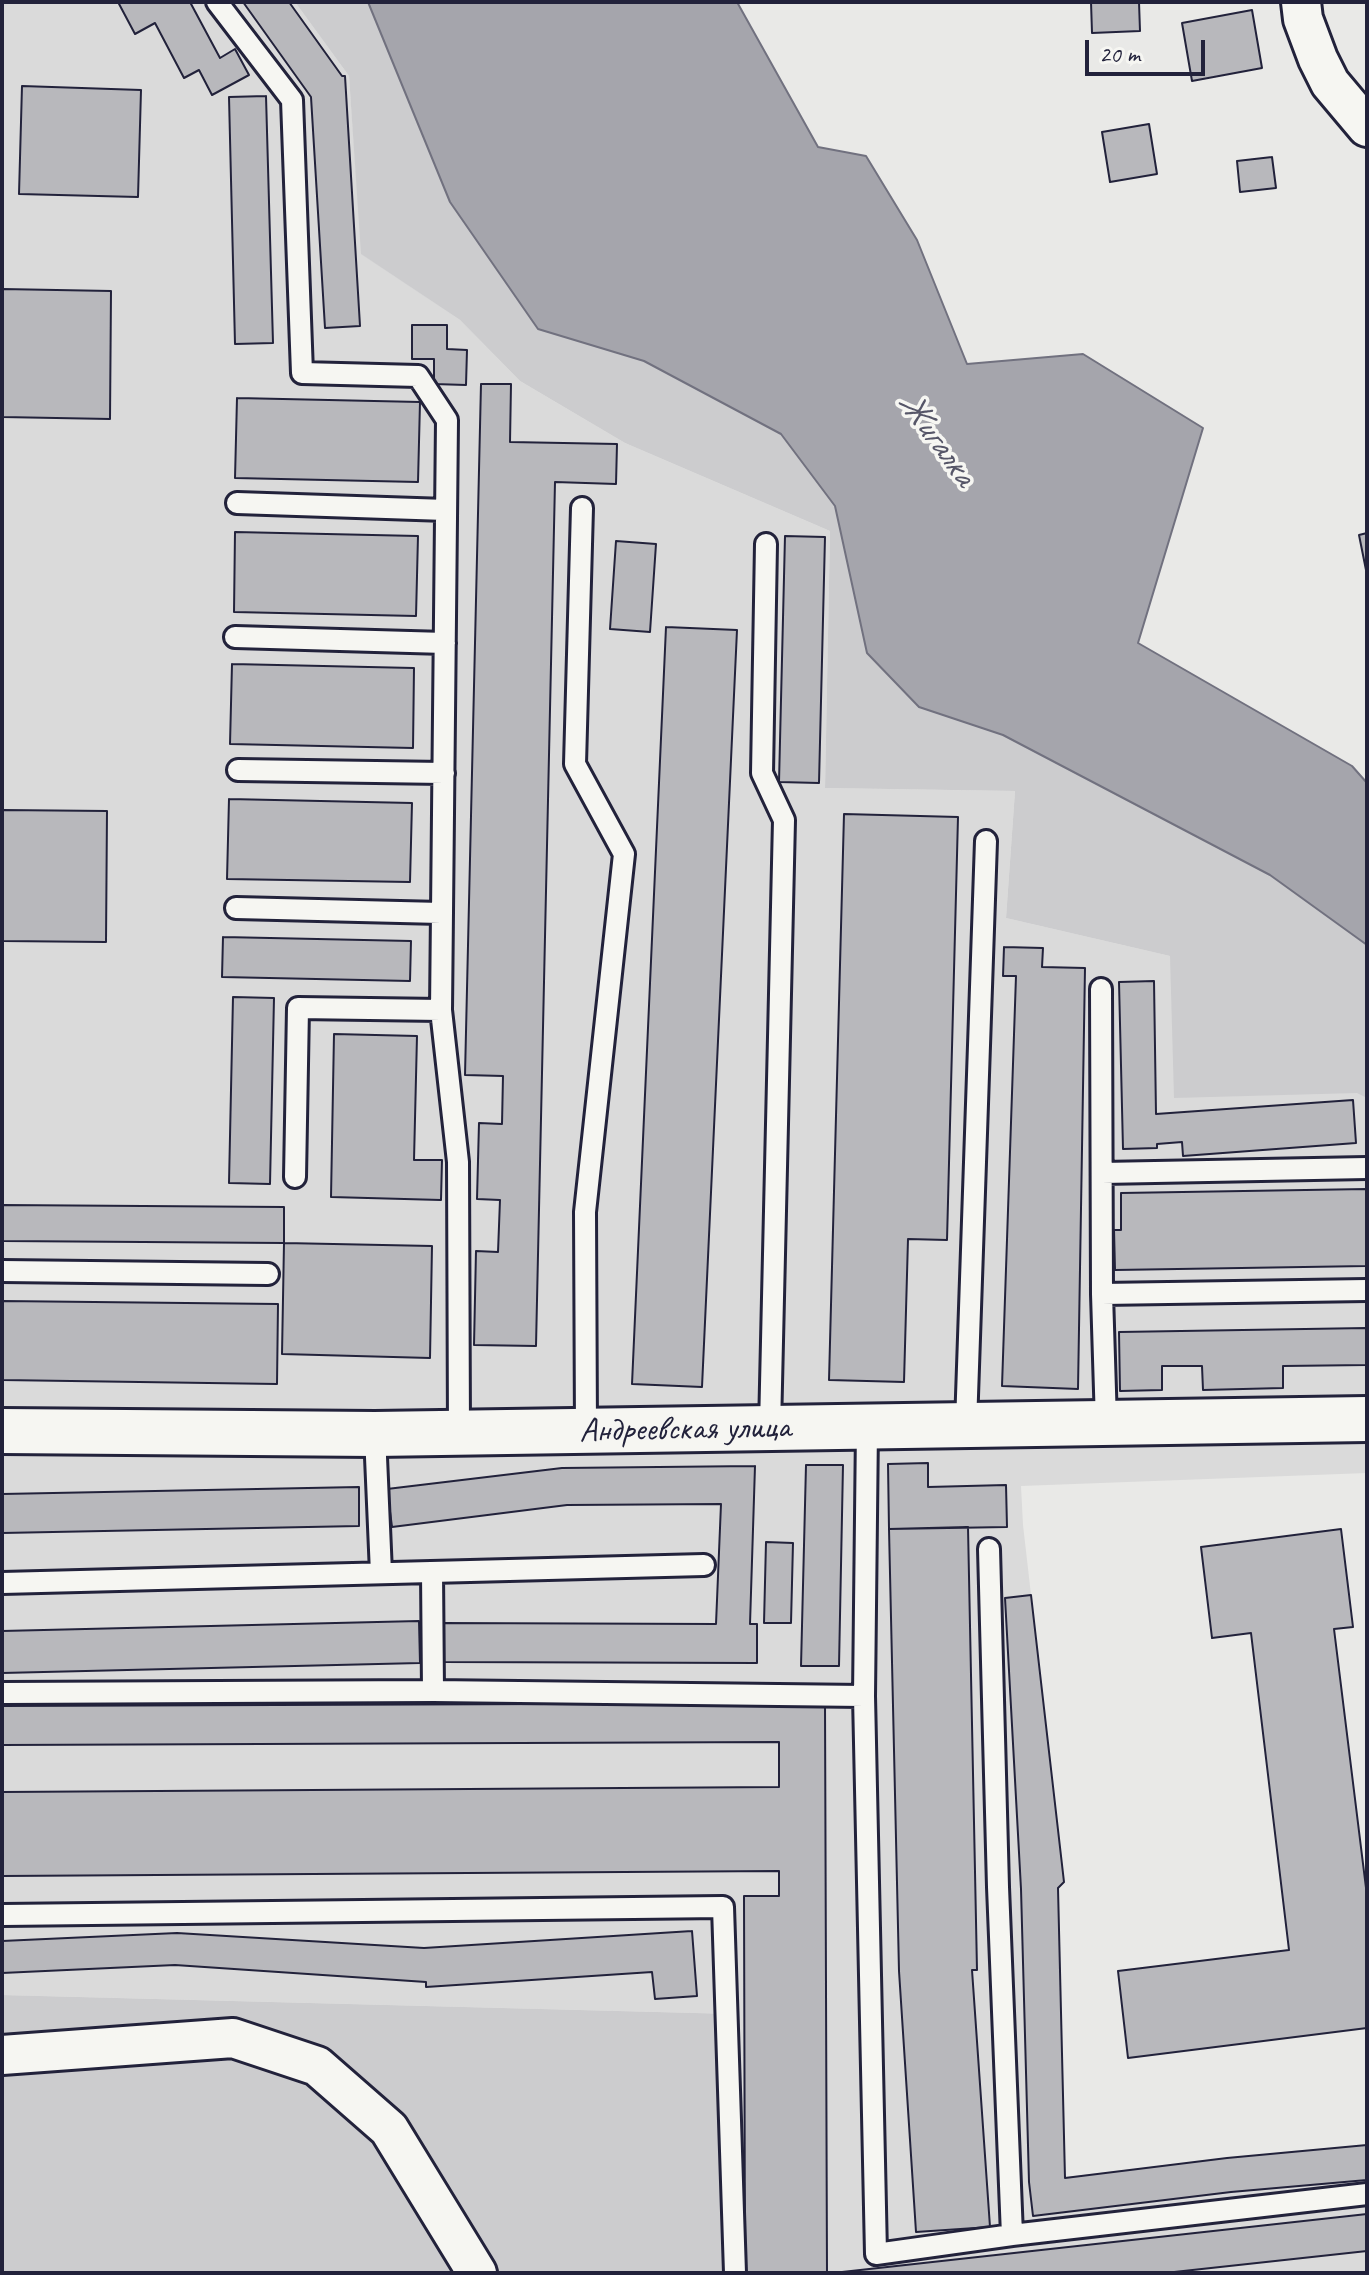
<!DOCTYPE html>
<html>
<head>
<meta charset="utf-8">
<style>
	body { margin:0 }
	#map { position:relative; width:1369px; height:2275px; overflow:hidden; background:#e9e9e7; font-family:Caveat,sans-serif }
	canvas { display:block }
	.frame { position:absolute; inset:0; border:4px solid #22223b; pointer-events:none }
	.scale { position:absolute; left:1085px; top:40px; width:120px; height:36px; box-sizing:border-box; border:4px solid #22223b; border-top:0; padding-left:10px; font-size:24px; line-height:28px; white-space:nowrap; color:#22223b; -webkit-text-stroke:6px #f6f6f2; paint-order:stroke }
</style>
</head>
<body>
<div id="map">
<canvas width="1369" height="2275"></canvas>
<div class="frame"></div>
<div class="scale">20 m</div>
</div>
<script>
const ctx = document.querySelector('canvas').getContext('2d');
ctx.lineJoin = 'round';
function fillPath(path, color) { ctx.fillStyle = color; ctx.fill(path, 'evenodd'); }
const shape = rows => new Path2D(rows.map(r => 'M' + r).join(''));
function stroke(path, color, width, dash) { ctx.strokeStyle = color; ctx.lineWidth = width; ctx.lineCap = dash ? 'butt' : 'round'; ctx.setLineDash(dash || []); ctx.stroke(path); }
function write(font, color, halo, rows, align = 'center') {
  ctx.font = font + ' Caveat,sans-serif'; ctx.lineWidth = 7; ctx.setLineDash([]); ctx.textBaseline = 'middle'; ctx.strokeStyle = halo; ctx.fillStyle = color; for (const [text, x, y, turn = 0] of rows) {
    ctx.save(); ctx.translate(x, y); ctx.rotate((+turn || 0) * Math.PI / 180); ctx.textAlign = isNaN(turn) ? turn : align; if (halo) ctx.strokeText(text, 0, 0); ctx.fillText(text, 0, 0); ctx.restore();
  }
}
const built = shape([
	[2,2,295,2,349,76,362,254,460,320,520,381,625,443,830,531,825,788,1015,791,1006,918,1170,956,1367,1098,1367,1473,1021,1486,1023,1525,1064,1882,1058,1888,1065,2177,1227,2158,1367,2145,1367,2273,740,2273,734,2014,2,1995]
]);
const green = shape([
	[295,2,368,2,450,202,538,329,644,361,781,434,835,506,867,653,919,707,1003,735,1270,875,1367,945,1367,1098,1357,1093,1174,1098,1170,956,1006,918,1015,791,825,788,830,531,625,443,520,381,460,320,361,254,349,76],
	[2,1995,734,2014,740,2273,2,2273]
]);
const water = shape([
	[368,2,737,2,818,147,866,156,917,240,967,364,1083,354,1203,428,1138,643,1352,766,1367,783,1367,945,1270,875,1003,735,919,707,867,653,835,506,781,434,644,361,538,329,450,202,368,2]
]);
const building = shape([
	[118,2,190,2,220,58,235,49,249,75,212,95,199,70,184,78,155,23,135,34,118,2],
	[243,2,289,2,342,76,345,76,360,326,325,328,311,97,243,2],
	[1091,2,1139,2,1140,31,1092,33,1091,2],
	[1252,10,1262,68,1192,81,1182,23,1252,10],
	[22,86,141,90,138,197,19,194,22,86],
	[266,96,273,343,235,344,229,97,266,96],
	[1149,124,1157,174,1110,182,1102,132,1149,124],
	[1272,157,1276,188,1240,192,1237,161,1272,157],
	[2,289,111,291,110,419,2,417,2,289],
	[412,325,447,325,447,349,467,350,466,385,434,384,434,359,412,359,412,325],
	[481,384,511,384,510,442,617,444,616,484,555,482,536,1346,474,1345,476,1251,498,1252,500,1200,477,1199,479,1123,502,1124,503,1076,465,1075,481,384],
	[237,398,420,402,418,482,235,478,237,398],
	[235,532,418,536,416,616,234,612,235,532],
	[1367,533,1367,575,1359,535,1367,533],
	[785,536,825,537,819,783,779,782,785,536],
	[616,541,656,544,650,632,610,629,616,541],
	[666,627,737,630,702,1387,632,1384,666,627],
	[232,664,414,668,413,748,230,744,232,664],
	[229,799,412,803,410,882,227,879,229,799],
	[2,810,107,811,106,942,2,941,2,810],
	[844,814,958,817,947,1240,908,1239,904,1382,829,1380,844,814],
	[223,937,411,941,410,981,222,977,223,937],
	[1004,947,1043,948,1042,967,1085,968,1078,1389,1002,1386,1016,976,1003,976,1004,947],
	[1154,981,1156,1114,1353,1100,1356,1143,1183,1156,1182,1142,1157,1144,1157,1148,1123,1149,1119,982,1154,981],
	[233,997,274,998,270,1184,229,1183,233,997],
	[334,1034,417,1036,414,1160,442,1160,441,1200,331,1197,334,1034],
	[1367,1189,1367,1266,1115,1270,1114,1230,1121,1230,1121,1193,1367,1189],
	[2,1205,284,1207,284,1243,2,1241,2,1205],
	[284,1243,432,1246,430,1358,282,1354,284,1243],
	[2,1301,278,1304,277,1384,2,1380,2,1301],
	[1367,1328,1367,1365,1283,1366,1283,1388,1203,1390,1202,1366,1162,1366,1162,1390,1120,1391,1119,1332,1367,1328],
	[928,1463,928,1487,1006,1485,1007,1527,889,1529,888,1464,928,1463],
	[806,1465,843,1465,839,1666,801,1666,806,1465],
	[755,1466,750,1624,757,1624,757,1663,442,1662,442,1623,716,1624,721,1504,567,1505,392,1527,387,1489,562,1468,755,1466],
	[359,1487,359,1526,2,1533,2,1494,359,1487],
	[968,1527,977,1970,972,1970,990,2227,916,2232,899,1971,889,1529,968,1527],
	[1341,1529,1353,1627,1334,1629,1367,1896,1367,2028,1128,2058,1118,1971,1289,1950,1251,1633,1212,1638,1201,1547,1341,1529],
	[766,1542,793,1543,791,1623,764,1623,766,1542],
	[1031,1595,1064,1882,1058,1888,1065,2178,1227,2158,1367,2145,1367,2180,1231,2192,1033,2216,1029,2182,1021,1889,1005,1598,1031,1595],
	[419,1621,420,1663,2,1673,2,1631,419,1621],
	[825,1703,827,2273,745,2273,744,1896,779,1896,779,1871,2,1876,2,1792,779,1787,779,1742,2,1745,2,1706,825,1703],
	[692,1931,697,1996,655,1999,652,1972,426,1987,426,1982,175,1965,2,1973,2,1941,177,1933,424,1948,692,1931],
	[1367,2214,1367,2251,1165,2273,833,2273,1367,2214]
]);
const lane = shape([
	[217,2,292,100,302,373,418,376,447,420,441,1010,458,1162,459,1433],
	[237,503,446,510],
	[582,508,575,764,624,854,585,1212,586,1431],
	[766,544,762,773,784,820,770,1428],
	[235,637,445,643],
	[238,770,444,773],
	[236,908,441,913],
	[1101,989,1102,1294,1106,1423],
	[1102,1173,1367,1168],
	[295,1177,298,1008,441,1010],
	[2,1271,268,1274],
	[1102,1294,1367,1290],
	[966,1425,986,841],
	[375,1434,381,1573],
	[989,1549,998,1887,1012,2235],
	[432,1572,433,1691],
	[2,1583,704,1565],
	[2,1693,433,1691,864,1696,867,1427],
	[864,1696,876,2254,1012,2235,1367,2194],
	[2,1915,723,1907,735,2273]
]);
const street = shape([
	[1301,2,1303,19,1318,59,1330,83,1367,127],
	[2,2055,233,2038,317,2066,389,2129,477,2273]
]);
const secondary = shape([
	[2,1431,375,1434,1367,1419]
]);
const streetNames = [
	["Андреевская улица",685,1430,-1]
];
const waterNames = [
	["Жигалка",936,439,54]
];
fillPath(built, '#dadada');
fillPath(green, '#ccccce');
fillPath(water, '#a5a5ac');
stroke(water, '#71717f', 2);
fillPath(building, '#b8b8bc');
stroke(building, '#22223b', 2);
stroke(lane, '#22223b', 26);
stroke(street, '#22223b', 44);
stroke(secondary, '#22223b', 50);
stroke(lane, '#f6f6f2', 20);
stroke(street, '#f6f6f2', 38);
stroke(secondary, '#f6f6f2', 44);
write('34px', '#22223b', '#f6f6f2', streetNames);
write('italic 36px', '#565668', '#f6f6f2', waterNames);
</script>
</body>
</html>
